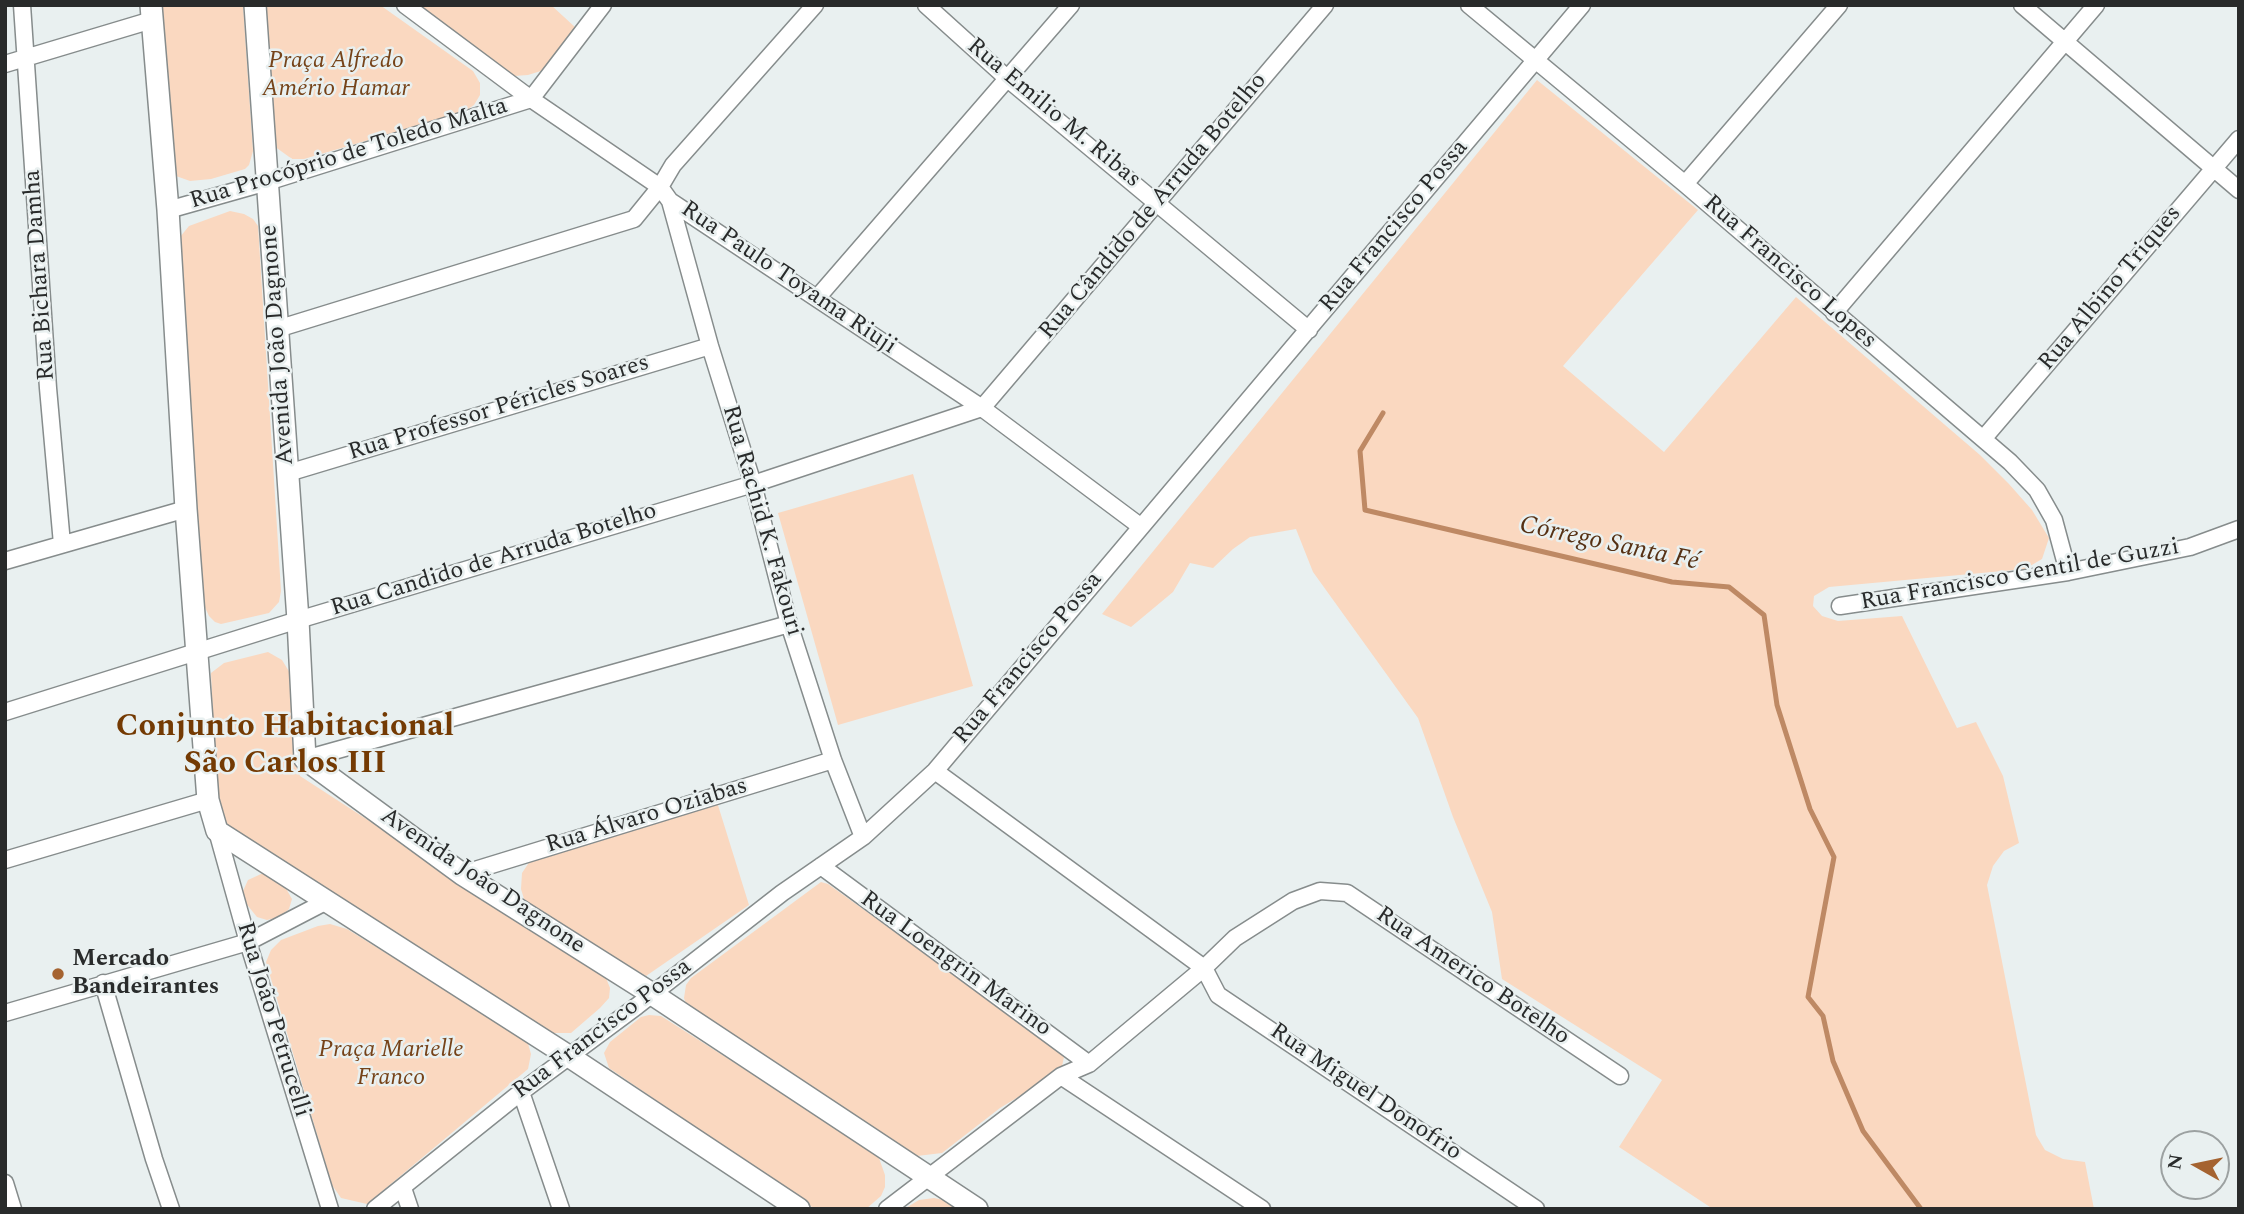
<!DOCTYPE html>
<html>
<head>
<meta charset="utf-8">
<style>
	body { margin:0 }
	#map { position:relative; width:2244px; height:1214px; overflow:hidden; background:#e9f0f0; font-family:Spectral,serif }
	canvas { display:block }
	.frame { position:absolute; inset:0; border:7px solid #292b2b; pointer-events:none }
	.north { position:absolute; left:2160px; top:1130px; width:70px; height:70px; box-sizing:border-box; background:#e9f0f0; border:2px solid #9ca1a1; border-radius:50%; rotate:279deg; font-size:19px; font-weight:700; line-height:28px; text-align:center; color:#292b2b }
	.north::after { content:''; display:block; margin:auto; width:24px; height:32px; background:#a56330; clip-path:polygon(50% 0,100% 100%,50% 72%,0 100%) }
</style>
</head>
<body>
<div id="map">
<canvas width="2244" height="1214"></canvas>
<div class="frame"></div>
<div class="north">N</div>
</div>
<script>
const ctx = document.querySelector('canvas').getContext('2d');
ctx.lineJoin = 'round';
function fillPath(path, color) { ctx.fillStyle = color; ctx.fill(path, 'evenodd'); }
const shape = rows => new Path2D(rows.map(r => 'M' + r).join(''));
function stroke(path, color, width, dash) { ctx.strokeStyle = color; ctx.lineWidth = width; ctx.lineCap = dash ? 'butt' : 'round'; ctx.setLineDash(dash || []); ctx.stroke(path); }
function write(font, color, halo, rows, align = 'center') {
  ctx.font = font + ' Spectral,serif'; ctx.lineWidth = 5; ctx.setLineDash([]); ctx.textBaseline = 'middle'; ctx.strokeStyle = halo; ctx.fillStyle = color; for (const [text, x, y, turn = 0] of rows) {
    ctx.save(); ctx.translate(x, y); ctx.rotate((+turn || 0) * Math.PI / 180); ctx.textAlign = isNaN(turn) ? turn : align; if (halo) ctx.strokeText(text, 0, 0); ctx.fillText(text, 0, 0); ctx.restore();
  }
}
const green = shape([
	[160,5,243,5,253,151,249,165,245,169,211,179,190,181,176,176,172,168],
	[260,5,380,5,473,71,480,83,480,95,474,105,464,112,304,159,292,159,274,146],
	[420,5,551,5,576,28,544,70,528,75,514,76,422,10],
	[1537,80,1698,210,1563,366,1664,452,1796,297,1980,455,2009,484,2032,510,2049,538,2042,559,2025,569,1829,587,1814,596,1813,606,1822,616,1838,621,1902,616,1957,728,1976,722,2003,776,2019,843,2004,851,1993,866,1987,885,2036,1135,2045,1150,2063,1159,2085,1162,2094,1209,1713,1209,1619,1147,1662,1080,1502,979,1492,912,1453,817,1418,718,1313,572,1296,529,1250,537,1233,549,1213,568,1190,563,1173,592,1131,627,1102,614],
	[230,211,244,214,253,219,258,226,281,591,279,602,269,613,221,624,215,622,209,616,203,603,179,248,180,237,189,226],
	[913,474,973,686,838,725,778,513],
	[268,652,282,660,290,673,296,764,300,776,604,973,610,988,609,998,600,1008,571,1033,549,1033,225,829,217,807,211,673,224,663],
	[717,802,749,905,646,976,529,906,524,899,521,889,522,873,530,861],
	[261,874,267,874,284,885,292,899,289,909,280,917,267,920,257,917,244,901,243,891,248,880],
	[821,882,828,884,1060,1050,1064,1057,1061,1071,1000,1108,942,1153,917,1156,686,1004,684,998,686,985,691,978],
	[330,924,347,929,527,1040,531,1054,528,1069,367,1204,341,1198,332,1185,266,962,271,950,281,940,318,926],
	[649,1015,661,1016,875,1152,879,1158,885,1175,885,1187,881,1196,866,1209,815,1209,609,1068,604,1053,610,1042,641,1017],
	[934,1198,944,1200,962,1209,904,1209,919,1200]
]);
const stream = shape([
	[1383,413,1360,451,1365,510,1672,582,1729,587,1764,615,1777,705,1810,809,1834,857,1808,997,1823,1016,1833,1061,1863,1131,1921,1209]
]);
const minor = shape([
	[22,5,48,388,62,544],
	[405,5,531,99,660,187,670,201,982,408,1140,526],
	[926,5,1009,80,1309,330],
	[1469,5,1685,184,2010,462,2037,490,2054,520,2068,572],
	[2022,5,2239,190],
	[5,64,152,20],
	[1685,184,1839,5],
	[670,201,710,346,753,484,789,624,833,760,863,837],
	[168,210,267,182,531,99,603,5],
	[817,298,1071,5],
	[1834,313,2096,5],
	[277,329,634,219,660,187,673,165,815,5],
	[1983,439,2239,139],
	[288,473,710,346],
	[5,561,186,509],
	[1840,606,2068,572,2190,547,2239,529],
	[5,712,298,620,753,484,982,408,1325,5],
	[305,759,789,624],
	[935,771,1204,968,1218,995,1536,1209],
	[217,831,248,942,330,1209],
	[5,860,208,800],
	[821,866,1089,1064],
	[462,874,833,760],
	[103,983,154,1159,171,1209],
	[5,1013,248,942,325,902],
	[1061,1076,1262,1209],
	[521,1092,561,1209],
	[5,1183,13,1209],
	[403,1188,410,1209],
	[375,1209,521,1092,637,1006,782,893,863,837,935,771,1582,5],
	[887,1209,1061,1076,1089,1064,1204,968,1235,938,1293,901,1320,891,1347,893,1620,1076]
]);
const tertiary = shape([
	[151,5,168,210,186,509,208,800,217,831,570,1057,799,1209],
	[255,5,298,620,305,759,462,874,652,994,977,1209]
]);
const markers = [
	[58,974,7,"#a56330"]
];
const parkNames = [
	["Praça Alfredo",336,62],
	["Amério Hamar",336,90],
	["Praça Marielle",391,1051],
	["Franco",391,1079]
];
const streetNames = [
	["Rua Emilio M. Ribas",1053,114,40],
	["Rua Procóprio de Toledo Malta",349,155,-17],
	["Rua Cândido de Arruda Botelho",1154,207,-50],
	["Rua Francisco Possa",1395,227,-50],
	["Rua Francisco Lopes",1789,273,41],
	["Rua Bichara Damha",41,275,-94],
	["Rua Paulo Toyama Riuji",788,279,34],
	["Rua Albino Triques",2111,289,-50],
	["Avenida João Dagnone",279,345,-94],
	["Rua Professor Péricles Soares",499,409,-17],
	["Rua Rachid K. Fakouri",761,521,74],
	["Rua Candido de Arruda Botelho",494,561,-17],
	["Rua Francisco Gentil de Guzzi",2020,576,-10],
	["Rua Francisco Possa",1029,659,-50],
	["Rua Álvaro Oziabas",647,817,-17],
	["Avenida João Dagnone",482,882,34],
	["Rua Loengrin Marino",955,965,36],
	["Rua Americo Botelho",1472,977,34],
	["Rua João Petrucelli",272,1020,73],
	["Rua Francisco Possa",603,1030,-37],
	["Rua Miguel Donofrio",1365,1093,34]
];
const poiNames = [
	["Mercado",72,960],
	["Bandeirantes",72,988]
];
const waterNames = [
	["Córrego Santa Fé",1609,545,12]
];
const districtNames = [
	["Conjunto Habitacional",285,729],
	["São Carlos III",285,766]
];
fillPath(green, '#fad8c0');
stroke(stream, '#be8964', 5);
stroke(minor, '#868c8c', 19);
stroke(tertiary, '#868c8c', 24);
stroke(minor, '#fff', 16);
stroke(tertiary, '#fff', 21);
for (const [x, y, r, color] of markers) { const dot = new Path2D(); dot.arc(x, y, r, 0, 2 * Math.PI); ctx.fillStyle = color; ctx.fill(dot); stroke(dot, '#e9f0f0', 2.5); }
write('italic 24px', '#764319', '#e9f0f0', parkNames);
write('24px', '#292b2b', '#e9f0f0', streetNames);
write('bold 24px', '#292b2b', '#e9f0f0', poiNames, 'left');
write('italic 26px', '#563114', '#e9f0f0', waterNames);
write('bold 32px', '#743a03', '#e9f0f0', districtNames);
</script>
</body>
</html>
